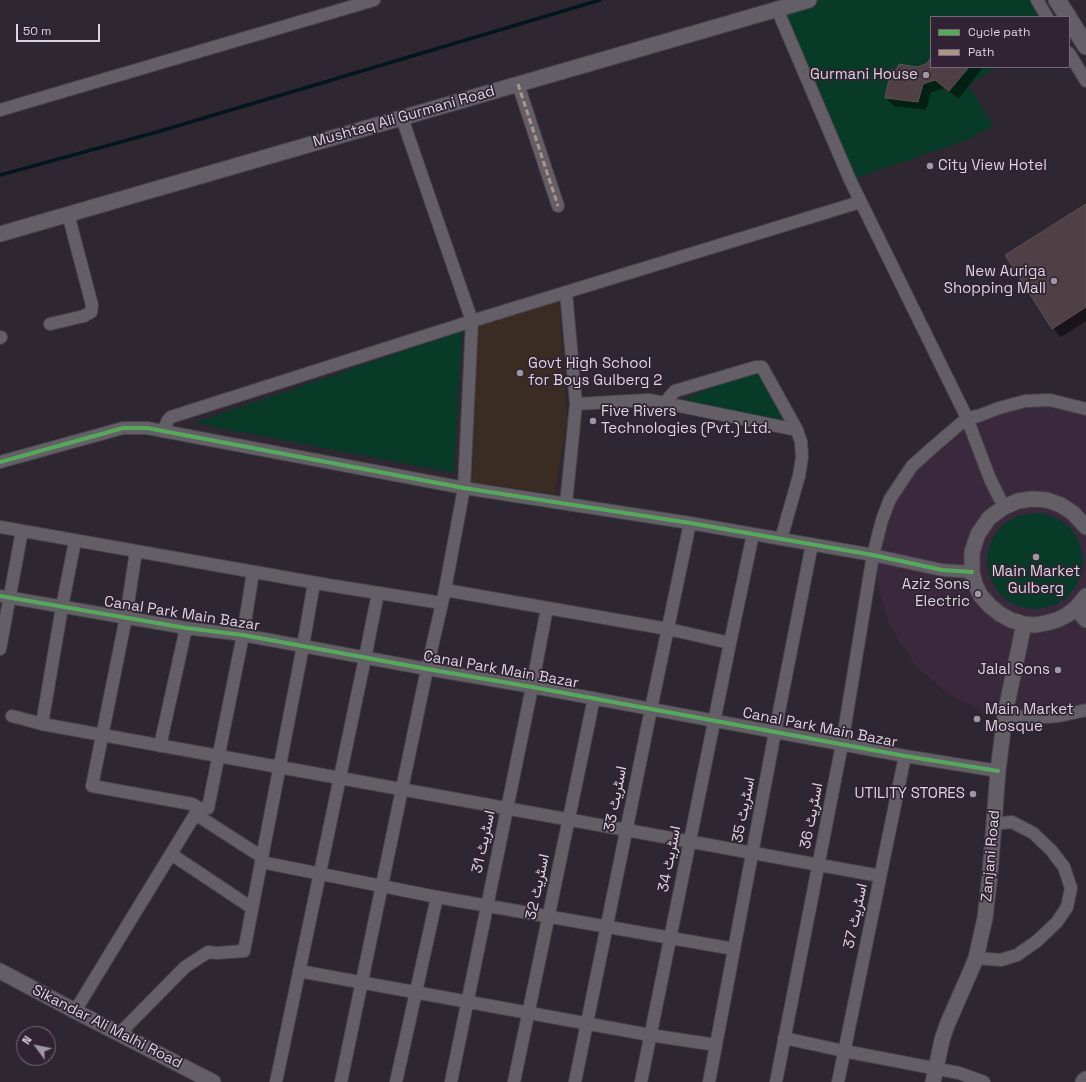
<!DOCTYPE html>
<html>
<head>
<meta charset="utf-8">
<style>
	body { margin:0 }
	#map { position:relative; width:1086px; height:1082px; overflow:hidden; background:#2e2630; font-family:"Space Grotesk",sans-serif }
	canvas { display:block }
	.legend { position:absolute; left:930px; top:16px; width:140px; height:52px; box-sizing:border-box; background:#312333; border:1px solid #756a77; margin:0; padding:5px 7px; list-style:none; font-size:12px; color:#dcd4de }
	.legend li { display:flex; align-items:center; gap:8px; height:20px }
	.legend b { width:20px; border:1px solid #756a77 }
	.north { position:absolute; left:16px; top:1026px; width:40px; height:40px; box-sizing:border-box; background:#312333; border:1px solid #756a77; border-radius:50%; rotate:303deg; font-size:11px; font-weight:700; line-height:16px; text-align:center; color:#dcd4de }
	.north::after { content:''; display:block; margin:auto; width:14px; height:18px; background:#9f97a1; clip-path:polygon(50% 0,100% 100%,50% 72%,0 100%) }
	.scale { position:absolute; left:16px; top:24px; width:84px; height:18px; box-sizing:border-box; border:2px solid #dcd4de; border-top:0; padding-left:5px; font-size:12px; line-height:14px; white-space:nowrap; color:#dcd4de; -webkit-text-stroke:3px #312333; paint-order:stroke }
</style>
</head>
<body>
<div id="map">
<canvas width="1086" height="1082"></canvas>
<ul class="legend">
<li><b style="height:5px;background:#51ab58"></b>Cycle path</li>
<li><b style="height:5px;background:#af9288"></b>Path</li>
</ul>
<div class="north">N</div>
<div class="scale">50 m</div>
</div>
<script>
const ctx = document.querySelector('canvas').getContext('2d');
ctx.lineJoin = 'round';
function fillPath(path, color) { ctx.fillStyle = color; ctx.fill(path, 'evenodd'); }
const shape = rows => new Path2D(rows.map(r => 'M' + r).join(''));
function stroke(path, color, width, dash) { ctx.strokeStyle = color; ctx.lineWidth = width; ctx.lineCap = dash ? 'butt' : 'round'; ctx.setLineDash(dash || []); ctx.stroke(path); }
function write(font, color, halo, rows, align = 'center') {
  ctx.font = font + ' "Space Grotesk",Vazirmatn,sans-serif'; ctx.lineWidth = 3.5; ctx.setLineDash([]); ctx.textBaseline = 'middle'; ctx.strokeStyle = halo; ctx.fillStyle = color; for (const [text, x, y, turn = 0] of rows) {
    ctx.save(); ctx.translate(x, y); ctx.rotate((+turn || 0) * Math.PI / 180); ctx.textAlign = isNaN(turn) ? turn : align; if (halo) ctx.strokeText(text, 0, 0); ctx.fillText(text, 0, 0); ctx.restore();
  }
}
const built = shape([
	[1035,399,1086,407,1086,712,1033,721,989,714,948,694,914,664,890,626,877,582,878,537,890,493,915,455,949,425,990,406]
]);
const education = shape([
	[559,301,567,419,555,494,472,482,478,326]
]);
const green = shape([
	[808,0,1037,0,1047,17,931,17,931,67,998,67,968,85,993,125,967,140,850,180,777,9],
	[462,331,454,473,194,423],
	[753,370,760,370,787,425,681,401],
	'987 561a48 48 0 1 1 96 0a48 48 0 1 1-96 0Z'
]);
const shadow = shape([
	[931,59,931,67,980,67,982,69,958,99,945,88,931,92,926,110,894,106,886,98,927,64],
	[1086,205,1086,321,1061,337,1053,328]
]);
const stream = shape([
	[0,175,157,132,600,0]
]);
const building = shape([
	[931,58,931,67,969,67,949,91,935,80,923,84,918,102,885,98,891,70,896,70,899,64,917,67,926,64,931,58],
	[1086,204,1086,307,1052,329,1005,255,1086,204]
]);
const minor = shape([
	[1037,0,1047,17],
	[777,9,850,180,967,418,990,479,1004,507],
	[1069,53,1086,81],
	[518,84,558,206],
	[0,110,374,0],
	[566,292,576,404,566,504],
	[50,324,84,316,91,312,92,305,68,214],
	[0,338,1,337],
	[665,403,667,400,675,391,756,367,762,367,797,430,801,442,802,457,799,476,781,539],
	[576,404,648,400,655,401,797,430],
	[163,431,168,420,171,417,472,321,860,202],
	[0,462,123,428,147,428,464,488,690,523,873,555,942,570,972,572],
	[0,527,328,585,442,603],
	[136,551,126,617,92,786,192,804,199,808],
	[445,590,668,629,730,643],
	[0,596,186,628,243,635,427,669,532,687,905,756,998,771],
	[0,649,22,531],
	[1005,714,1030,718,1059,716,1086,710],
	[12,716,42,724,880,876],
	[42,724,62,607,75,541],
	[160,746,186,628],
	[195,814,262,857],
	[171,854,252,908],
	[261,862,437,897,734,949],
	[976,958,1001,960,1017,955,1037,941,1057,922,1067,907,1071,888,1064,867,1051,850,1033,833,1012,822,994,824],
	[299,971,650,1035,716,1045],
	[75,1011,199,808,208,808,243,635,253,572],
	[119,1034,185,967,208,952,217,953,244,951,303,646,314,583],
	[784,1038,844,1051,959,1073,984,1082],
	[276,1082,365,658,378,593],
	[341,1082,427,669,445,590,464,488,472,321,402,118],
	[396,1082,437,897],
	[451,1082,532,687,547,608],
	[514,1082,594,698],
	[575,1082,651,709,690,523],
	[641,1082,730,643,753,534],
	[709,1082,775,732,812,544],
	[776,1082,842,744,873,555,882,520,890,499,912,466,932,448,967,418,978,416,999,408,1025,401,1050,400,1086,409],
	[838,1082,905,756]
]);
const tertiary = shape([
	[0,234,809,0],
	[1086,527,1073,513,1061,505,1047,500,1032,499,1018,501,1004,507,989,518,978,534,972,552,972,572,975,584,981,596,990,606,1000,614,1011,620,1024,624,1035,625,1046,623,1057,620,1067,615,1076,608,1086,596],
	[1076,608,1086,620],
	[0,971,75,1011,213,1082],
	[933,1082,942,1040,947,1025,972,968,976,958,985,918,990,874,998,771,1005,714,1024,624]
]);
const secondary = shape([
	[1057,0,1068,17],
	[1069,19,1086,46],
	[1084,1082,1086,1080]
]);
const quiet = shape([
	[518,84,558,206]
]);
const cycleway = shape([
	[0,462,123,428,147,428,464,488,690,523,873,555,942,570,972,572],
	[0,596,186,628,243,635,427,669,532,687,905,756,998,771]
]);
const markers = [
	[926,75,4,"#9f97a1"],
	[930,166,4,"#9f97a1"],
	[1054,281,4,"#9f97a1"],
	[520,373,4,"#9f97a1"],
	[593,421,4,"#9f97a1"],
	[1036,557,4,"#9f97a1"],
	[978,594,4,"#9f97a1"],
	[1058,670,4,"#9f97a1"],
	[977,719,4,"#9f97a1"],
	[973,794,4,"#9f97a1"]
];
const poiNames = [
	["Gurmani House",918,75],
	["City View Hotel",938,166,"left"],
	["New Auriga",1046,272],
	["Shopping Mall",1046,289],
	["Govt High School",528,364,"left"],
	["for Boys Gulberg 2",528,381,"left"],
	["Five Rivers",601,412,"left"],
	["Technologies (Pvt.) Ltd.",601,429,"left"],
	["Main Market",1036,572,"center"],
	["Gulberg",1036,589,"center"],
	["Aziz Sons",970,585],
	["Electric",970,602],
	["Jalal Sons",1050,670],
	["Main Market",985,710,"left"],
	["Mosque",985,727,"left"],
	["UTILITY STORES",965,794]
];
const streetNames = [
	["Mushtaq Ali Gurmani Road",404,117,-16],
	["Canal Park Main Bazar",182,614,9],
	["Canal Park Main Bazar",501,670,10],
	["Canal Park Main Bazar",820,728,11],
	["اسٹریٹ 33",616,799,-79],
	["اسٹریٹ 35",744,810,-79],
	["اسٹریٹ 36",812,816,-79],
	["اسٹریٹ 31",484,842,-78],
	["Zanjani Road",991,856,-85],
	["اسٹریٹ 34",670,859,-79],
	["اسٹریٹ 32",538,887,-78],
	["اسٹریٹ 37",856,916,-78],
	["Sikandar Ali Malhi Road",107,1027,27]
];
fillPath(built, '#3a293d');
fillPath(education, '#3a2c23');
fillPath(green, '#083b27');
fillPath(shadow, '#0007');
stroke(stream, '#04161d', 3.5);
fillPath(building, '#4e4044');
stroke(building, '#5b5155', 1);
stroke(minor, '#49434b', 14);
stroke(tertiary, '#49434b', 17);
stroke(secondary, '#49434b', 19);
stroke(minor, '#645f66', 12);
stroke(tertiary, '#645f66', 15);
stroke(secondary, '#645f66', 17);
stroke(quiet, '#af9288', 3, [6, 3]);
stroke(cycleway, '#51ab58', 4);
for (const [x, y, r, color] of markers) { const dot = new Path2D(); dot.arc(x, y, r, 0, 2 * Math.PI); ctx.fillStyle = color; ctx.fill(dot); stroke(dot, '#312333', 1.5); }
write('15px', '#dcd4de', '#312333', poiNames, 'right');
write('15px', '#dcd4de', '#312333', streetNames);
</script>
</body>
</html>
